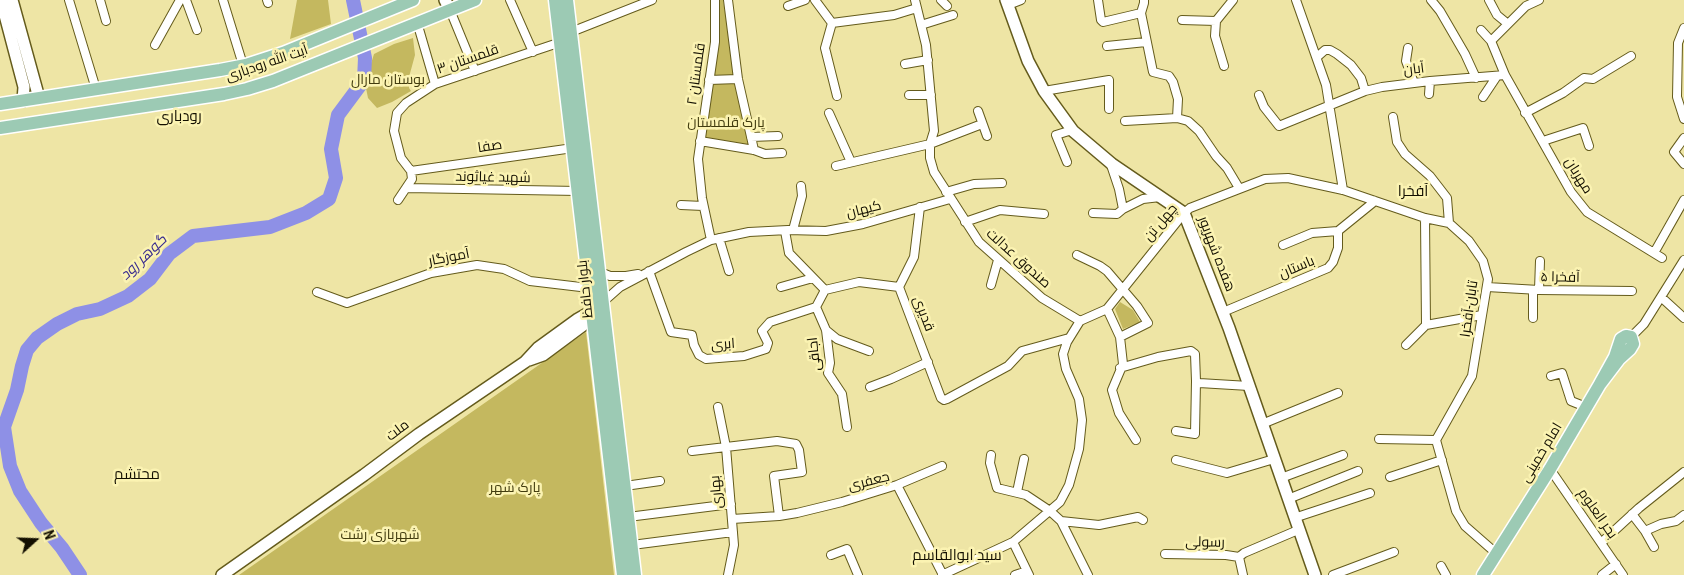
<!DOCTYPE html>
<html>
<head>
<meta charset="utf-8">
<style>
	body { margin:0 }
	#map { position:relative; width:1684px; height:575px; overflow:hidden; background:#eee5a5; font-family:"Roboto Condensed",sans-serif }
	canvas { display:block }
	.north { position:absolute; left:10px; top:515px; width:50px; height:50px; -webkit-text-stroke:4px #fbf3b2; paint-order:stroke; rotate:70deg; font-size:14px; font-weight:700; line-height:20px; text-align:center; color:#130f00 }
	.north::after { content:''; display:block; margin:auto; width:18px; height:22px; background:#130f00; clip-path:polygon(50% 0,100% 100%,50% 72%,0 100%) }
</style>
</head>
<body>
<div id="map">
<canvas width="1684" height="575"></canvas>
<div class="north">N</div>
</div>
<script>
const ctx = document.querySelector('canvas').getContext('2d');
ctx.lineJoin = 'round';
function fillPath(path, color) { ctx.fillStyle = color; ctx.fill(path, 'evenodd'); }
const shape = rows => new Path2D(rows.map(r => 'M' + r).join(''));
function stroke(path, color, width, dash) { ctx.strokeStyle = color; ctx.lineWidth = width; ctx.lineCap = dash ? 'butt' : 'round'; ctx.setLineDash(dash || []); ctx.stroke(path); }
function write(font, color, halo, rows, align = 'center') {
  ctx.font = font + ' "Roboto Condensed",Cairo,sans-serif'; ctx.lineWidth = 5; ctx.setLineDash([]); ctx.textBaseline = 'middle'; ctx.strokeStyle = halo; ctx.fillStyle = color; for (const [text, x, y, turn = 0] of rows) {
    ctx.save(); ctx.translate(x, y); ctx.rotate((+turn || 0) * Math.PI / 180); ctx.textAlign = isNaN(turn) ? turn : align; if (halo) ctx.strokeText(text, 0, 0); ctx.fillText(text, 0, 0); ctx.restore();
  }
}
const green = shape([
	[297,0,328,0,331,24,290,39],
	[719,0,723,0,735,73,751,148,704,139],
	[413,38,415,55,409,77,409,88,411,91,392,102,377,108,368,98,365,83,374,54,394,44],
	[1120,302,1133,310,1140,322,1123,329,1115,309],
	[586,332,614,575,239,575]
]);
const river = shape([
	[80,575,62,548,41,523,20,491,10,466,4,427,17,390,22,366,27,350,37,338,57,324,77,314,100,309,128,296,150,279,169,254,193,236,270,227,306,213,329,199,336,178,331,149,338,115,364,80,365,58,353,0]
]);
const street = shape([
	[69,0,96,89],
	[100,0,106,21],
	[186,0,197,30],
	[223,0,243,65],
	[267,0,268,3],
	[510,0,533,52],
	[728,0,738,79,754,150],
	[815,0,832,23],
	[915,0,926,45,934,131,930,144,930,158,934,172,979,242,1042,298,1080,321],
	[941,0,947,6],
	[1098,0,1101,20,1103,22,1141,13],
	[1144,0,1144,3,1141,13,1153,72,1169,76,1173,82,1178,99,1177,118],
	[1296,0,1326,85,1343,190],
	[1431,0,1440,11,1465,54,1476,78],
	[1489,0,1497,15,1508,24],
	[1539,0,1526,6,1491,41,1505,75,1571,192,1587,212,1662,258],
	[1008,5,1021,0],
	[788,6,805,0],
	[450,10,475,71],
	[1182,20,1216,21,1233,0],
	[1216,21,1215,36,1224,66],
	[832,23,894,15,917,8],
	[832,23,825,48,837,96],
	[921,25,953,15],
	[1684,28,1678,43,1677,97,1684,119],
	[419,29,435,84],
	[1481,30,1491,41],
	[571,32,652,0],
	[155,45,180,0],
	[1107,46,1146,42],
	[1408,48,1406,61,1414,83],
	[1317,57,1325,50,1330,50,1337,54,1351,65,1361,78,1365,91],
	[905,64,928,60],
	[709,80,738,79],
	[1044,91,1109,80,1109,109],
	[1429,94,1430,81],
	[909,95,931,95],
	[1259,95,1264,107,1279,126,1365,91,1382,87,1430,81,1505,75],
	[1483,97,1497,76],
	[978,111,987,136],
	[829,113,851,162],
	[1525,113,1563,93,1584,78,1593,79,1631,56],
	[1393,117,1397,142,1405,154,1430,176,1447,198,1449,223],
	[1125,121,1177,118,1188,121,1199,131,1216,156,1227,168,1239,188],
	[751,137,778,136],
	[1684,138,1674,152,1684,164],
	[700,141,754,150,765,154,782,153],
	[1543,141,1583,128,1589,146],
	[1067,162,1056,135,1072,130],
	[1110,162,1119,189,1123,209,1143,199,1160,197],
	[836,166,930,144,982,124],
	[411,171,573,148],
	[407,188,578,191],
	[946,192,974,184,1002,183],
	[398,200,412,179,411,171,401,158,394,131,397,113,406,103,435,84,561,42],
	[681,205,703,206],
	[920,207,914,257,899,287,941,398,944,400,947,399,1008,366,1022,351,1069,338],
	[1093,213,1117,214,1123,209],
	[1425,218,1426,325],
	[965,222,1000,210,1044,214],
	[793,230,802,196,801,186],
	[785,231,789,253,825,290,816,307,826,330,830,363,828,373,842,394,847,427],
	[719,238,729,271],
	[711,240,702,198,698,159,715,42,715,0],
	[1283,245,1312,233,1338,231],
	[1654,253,1684,200],
	[1077,255,1100,266,1107,271,1137,306,1148,323,1120,337],
	[649,271,671,332,692,335,694,345,699,355,706,359,744,356,766,349,768,343,762,331,770,322,816,307],
	[600,272,610,276,626,276,638,274],
	[991,285,998,260],
	[781,287,813,278],
	[1487,287,1539,290,1632,291],
	[825,290,859,282,899,287],
	[1539,290,1540,261],
	[317,292,347,303,431,273,477,265,504,269,530,281,589,288],
	[1661,297,1684,318],
	[603,302,620,287,686,252,711,240,749,232,788,230,826,231,863,224,950,199],
	[1107,309,1120,337,1123,364,1112,390,1119,413,1136,440],
	[1223,312,1328,268,1333,262,1338,248,1338,231,1375,201],
	[1533,318,1533,290],
	[1080,321,1107,309,1184,213,1190,208,1265,179,1288,178,1343,190,1425,218,1449,223,1469,241,1483,261,1488,279,1472,376,1436,440,1456,511,1465,526,1497,554],
	[1426,325,1482,315],
	[826,330,837,339,869,351],
	[1631,337,1644,324,1684,260],
	[1406,345,1426,325],
	[1120,368,1158,357,1191,351,1195,354,1196,381,1199,383,1249,386],
	[1551,376,1562,373,1571,401,1586,407],
	[870,387,891,379,928,362],
	[718,407,726,447,734,545,728,575],
	[1262,424,1338,393],
	[1176,431,1195,434,1196,381],
	[1379,439,1436,440],
	[692,451,777,441,796,444,799,450,802,472,774,476,779,516,797,513,842,502,897,485,943,575],
	[991,455,990,463,997,488,1026,495,1050,511,1061,521,1088,575],
	[1176,460,1227,473,1274,459],
	[1550,469,1623,575],
	[1390,477,1442,460],
	[1281,478,1343,455],
	[897,485,942,466],
	[625,486,660,481],
	[1017,492,1024,459],
	[1288,499,1358,471],
	[1632,514,1645,531,1654,547],
	[628,517,731,504],
	[1294,518,1370,493],
	[732,519,779,516],
	[1061,521,1099,525,1138,517,1143,520],
	[1645,531,1661,524,1676,521,1684,515],
	[1013,542,1029,575],
	[1602,542,1639,508,1684,472],
	[632,545,733,532],
	[1165,554,1226,555,1239,557,1244,553,1298,530],
	[831,555,847,549,858,575],
	[1239,557,1243,575],
	[1441,566,1446,575],
	[942,575,1013,542,1060,502,1069,485,1079,449,1082,420,1079,399,1066,369,1063,354,1067,342,1080,321],
	[1015,575,1027,571],
	[1333,575,1394,552],
	[1602,575,1616,564]
]);
const secondary = shape([
	[1,0,24,87,23,101],
	[12,0,39,98],
	[445,0,450,10],
	[1006,0,1028,61,1044,91,1073,131,1112,164,1184,213,1229,328,1315,575],
	[529,360,543,355,582,326,591,313],
	[222,575,364,475,419,434,525,362,538,348,578,319,592,311]
]);
const primary = shape([
	[555,0,623,575],
	[567,0,635,575],
	[0,104,220,70,246,65,283,53,413,0],
	[0,128,224,94,247,89,273,81,475,0],
	[1483,575,1550,469,1600,384,1619,359,1630,349,1633,344,1631,337,1626,336,1621,339,1615,357,1600,384]
]);
const streetNames = [
	["قلمستان ۳",468,60,-19],
	["آیت الله رودباری",267,64,-19],
	["آبان",1414,70,-7],
	["قلمستان ۲",697,74,-82],
	["صفا",490,147,-8],
	["مهربان",1578,176,58],
	["شهید غیاثوند",493,178,1],
	["کیهان",864,210,-14],
	["چهل تن",1161,223,-50],
	["هفده شهریور",1216,254,69],
	["آموزگار",449,258,-11],
	["صندوق عدالت",1018,259,42],
	["باستان",1297,268,-23],
	["آفخرا ۵",1560,278,1],
	["بلوار حافظ",586,289,-96],
	["تابان-آفخرا",1470,309,-82],
	["قدیری",923,314,69],
	["ابری",723,345,-4],
	["اجاقی",815,354,-96],
	["ملت",398,431,-37],
	["امام خمینی",1542,453,-59],
	["جعفری",869,482,-14],
	["بهاری",717,492,-95],
	["بحر العلوم",1597,514,55],
	["رسولی",1205,543,1]
];
const parkNames = [
	["بوستان مارال",388,80],
	["پارک قلمستان",726,123],
	["پارک شهر",515,488],
	["شهربازی رشت",380,535]
];
const neighbourhoodNames = [
	["رودباری",179,117],
	["آفخرا",1413,192],
	["محتشم",137,475],
	["سید ابوالقاسم",957,556]
];
const waterNames = [
	["گوهر رود",144,258,-44]
];
fillPath(green, '#c4b85f');
stroke(river, '#8e90e6', 14);
stroke(street, '#645b1c', 10);
stroke(secondary, '#645b1c', 14);
stroke(primary, '#fff', 15);
stroke(street, '#fff', 8);
stroke(secondary, '#fff', 11);
stroke(primary, '#9ccab4', 12);
write('14px', '#130f00', '#fbf3b2', streetNames);
write('14px', '#413b0e', '#fbf3b2', parkNames);
write('15px', '#130f00', '#fbf3b2', neighbourhoodNames);
write('italic 15px', '#392c8f', '#fbf3b2', waterNames);
</script>
</body>
</html>
